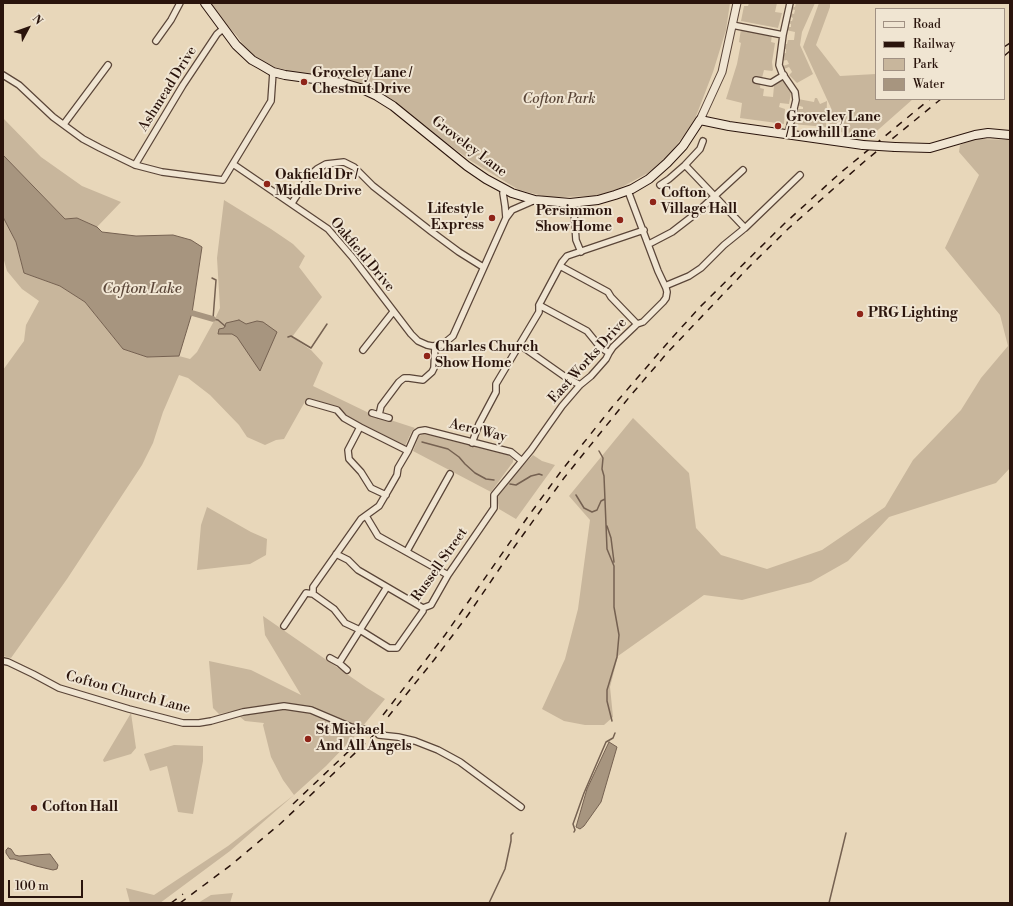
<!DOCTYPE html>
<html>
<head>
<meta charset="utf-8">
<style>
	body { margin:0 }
	#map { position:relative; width:1013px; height:906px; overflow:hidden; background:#e8d7ba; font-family:"Libre Bodoni",serif }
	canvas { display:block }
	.frame { position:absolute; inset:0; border:4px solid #2a140c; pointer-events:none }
	.legend { position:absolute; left:875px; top:8px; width:130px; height:92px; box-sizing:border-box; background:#f0e5d2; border:1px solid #a19183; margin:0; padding:5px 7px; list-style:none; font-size:12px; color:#2a140c }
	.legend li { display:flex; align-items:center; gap:8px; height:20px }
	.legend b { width:20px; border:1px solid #a19183 }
	.north { position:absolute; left:8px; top:8px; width:40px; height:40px; -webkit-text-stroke:3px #f0e5d2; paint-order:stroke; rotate:49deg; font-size:11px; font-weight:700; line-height:16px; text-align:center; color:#2a140c }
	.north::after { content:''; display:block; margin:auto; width:14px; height:18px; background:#2a140c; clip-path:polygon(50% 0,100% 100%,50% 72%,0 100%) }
	.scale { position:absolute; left:8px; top:880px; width:75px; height:18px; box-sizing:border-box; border:2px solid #2a140c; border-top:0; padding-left:5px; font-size:12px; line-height:14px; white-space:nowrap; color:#2a140c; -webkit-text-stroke:3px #f0e5d2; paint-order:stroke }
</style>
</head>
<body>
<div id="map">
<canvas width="1013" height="906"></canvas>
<div class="frame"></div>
<ul class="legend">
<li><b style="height:5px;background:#f0e5d2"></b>Road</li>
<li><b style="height:5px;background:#2a140c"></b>Railway</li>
<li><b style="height:11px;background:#c8b69c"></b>Park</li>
<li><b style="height:11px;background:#a7957f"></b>Water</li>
</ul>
<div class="north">N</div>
<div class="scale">100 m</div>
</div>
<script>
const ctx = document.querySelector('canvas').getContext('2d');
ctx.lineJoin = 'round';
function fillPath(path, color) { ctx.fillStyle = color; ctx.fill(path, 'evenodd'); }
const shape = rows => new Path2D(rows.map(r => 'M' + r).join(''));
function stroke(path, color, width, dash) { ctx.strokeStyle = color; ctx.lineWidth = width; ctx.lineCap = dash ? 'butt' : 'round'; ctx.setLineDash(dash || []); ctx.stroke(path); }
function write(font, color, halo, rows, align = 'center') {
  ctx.font = font + ' "Libre Bodoni",serif'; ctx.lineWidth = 4; ctx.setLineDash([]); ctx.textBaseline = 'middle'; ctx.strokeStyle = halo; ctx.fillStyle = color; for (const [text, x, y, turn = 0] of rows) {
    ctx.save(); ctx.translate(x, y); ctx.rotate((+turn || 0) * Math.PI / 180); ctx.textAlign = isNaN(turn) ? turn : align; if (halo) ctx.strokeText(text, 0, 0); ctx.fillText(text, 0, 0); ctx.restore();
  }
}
const green = shape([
	[210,3,730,3,726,30,713,72,693,124,665,160,648,173,620,188,597,196,561,197,547,197,519,190,471,161,378,92,286,72,265,63,248,52,237,36,221,19],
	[749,3,777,3,775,12,782,13,778,28,741,21,744,6,748,6],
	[796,3,815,3,802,32,800,45,813,74,797,83,789,75,792,72,791,70,789,67,784,69,783,66,789,64,787,60,781,61,781,54,786,53,786,49,783,49,783,44,787,44,788,40,794,40,795,32,786,30,787,27,791,27,791,24,788,23,788,21,792,21,793,18,789,16,789,13,794,14,795,10,790,9,791,7,795,7],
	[819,3,830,3,830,7,816,45,840,76,876,74,876,99,913,99,870,137,829,130,831,108,803,47],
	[741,29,772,35,771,42,775,43,772,62,773,70,772,71,764,70,762,78,753,76,752,80,761,82,760,88,764,89,763,96,773,97,774,86,782,79,789,87,791,93,789,104,780,103,779,107,785,109,784,124,740,118,742,103,726,99,737,64,741,43,739,42],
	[815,98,817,98,820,104,827,101,826,127,792,124,796,109,803,109,803,107,797,105,798,99,814,102],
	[3,118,41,157,82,186,121,202,97,227,77,218,65,219,3,155],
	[980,139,1010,140,1010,468,996,483,889,517,848,561,811,582,742,600,704,595,618,656,610,687,613,717,604,725,585,725,564,721,542,709,565,659,578,609,590,520,569,496,633,418,689,473,696,528,721,555,767,569,822,550,885,507,913,460,961,410,981,378,1008,346,1000,315,945,248,979,175,959,152,960,145,972,140],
	[224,200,271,229,293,244,305,256,299,267,322,297,292,337,311,350,323,363,313,386,369,413,415,428,412,431,404,448,350,418,340,408,307,398,284,439,276,440,265,445,247,437,239,425,210,395,188,378,179,375,163,412,153,443,142,465,67,579,11,658,3,656,3,370,24,341,26,325,39,301,22,289,7,271,3,257,3,217,16,242,24,273,60,286,85,302,123,349,147,357,179,356,190,359,197,352,214,321,220,308,217,258],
	[424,434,508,455,513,459,513,462,491,492,413,451,419,436],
	[533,455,542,461,555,465,516,519,499,509,497,497,508,482],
	[207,507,251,532,267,539,266,555,250,564,197,570,201,525],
	[263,616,367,688,385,699,353,738,326,766,294,795,230,851,160,903,130,903,126,888,154,895,228,846,294,795,283,780,271,757,263,725,264,723,245,721,233,711,219,714,213,708,209,661,251,670,301,695,265,635],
	[131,713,136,748,131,754,104,762,103,760],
	[174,745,203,746,203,761,193,814,178,812,167,766,150,771,144,754],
	[233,893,230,903,198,903,211,895]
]);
const water = shape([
	[3,155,65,219,77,218,97,227,102,232,136,236,173,235,191,240,202,247,192,313,179,356,147,357,123,349,85,302,60,286,24,273,16,242,3,217,3,155],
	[239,320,246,324,257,321,263,322,277,332,260,371,237,337,232,334,218,334,219,329,224,328,226,323,239,320],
	[609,742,617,747,601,802,584,826,580,829,576,827,587,789,609,742],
	[8,848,11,849,15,855,19,856,50,854,58,865,57,869,53,870,36,866,14,859,10,859,6,853,6,850,8,848]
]);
const stream = shape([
	[212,278,216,280,213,319,218,320,225,326],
	[288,337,291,336,311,348,327,324],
	[422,442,448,449,459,457,465,464,475,473,486,479,494,480],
	[599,451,603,458,602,469,604,476,607,549,614,566,614,607,619,635,617,657,607,690,607,701,612,721],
	[510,484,516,485,531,476,539,474,542,475],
	[576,495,584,508,592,512,597,510,601,501,605,499],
	[607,526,611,538,614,562],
	[574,832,575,830,573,824,584,793,606,742,613,738,615,733],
	[489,903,505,869,511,841,511,835,513,833],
	[829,903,846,833]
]);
const canal = shape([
	[192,313,213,319]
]);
const minorTunnel = shape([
	[367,730,379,735]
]);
const minor = shape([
	[732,25,783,35],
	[156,41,171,20,180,3],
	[3,75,19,85,53,117,83,139,100,148,135,165,162,172,223,180,271,101,273,72],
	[756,80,771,83,784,75],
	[64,124,108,65],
	[788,134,796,100,795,92,782,73,779,65,783,35,790,3],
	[233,164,328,229,353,258,411,334,418,341,427,345,432,346,442,345,453,336,506,218,512,210,535,200],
	[135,165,183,85,217,34,224,28],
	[685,165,745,228],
	[660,185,669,179,685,165,700,149,703,141],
	[504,189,503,193,505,206,506,218],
	[292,203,310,175,317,169,326,164,344,162,354,167,373,186,432,232,459,252,483,267],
	[574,212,576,240,581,252],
	[649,244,672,232,694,215,743,170],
	[560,266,608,292,611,297,637,324],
	[665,286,689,276,701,268,724,245,745,228,800,175],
	[539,305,587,331,600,347,609,353],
	[520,345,564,376,580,385],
	[363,350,393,312],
	[309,402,337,410,344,418,360,427,348,450,349,459,361,472,371,488,386,495],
	[372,413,389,418],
	[379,415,381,406,399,382,404,378,409,378,423,380,432,372,434,368,435,346],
	[360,427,408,451,416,433,419,431,425,430,511,452,522,461],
	[472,443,479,424,496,392,496,384,539,312,539,305,562,262,567,256,644,230],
	[408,451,398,468,397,475,389,489,379,506,361,519,313,587,313,594,334,609,345,623,360,630,389,648,397,648,423,611,423,608,431,605,448,575,494,508,494,495,531,450,562,406,580,385,591,376,606,359,609,353,613,347,635,326,637,324,643,322,663,302,666,298,667,292,666,288,658,271,628,191],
	[366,516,378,536,448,575],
	[407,551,450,474],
	[336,554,348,560,358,570,423,608],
	[284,626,306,593,313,594],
	[330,658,339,663,387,587],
	[3,661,8,662,33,674,59,688,129,709,183,723,199,723,211,721,243,712,284,706,311,710,351,727,367,730],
	[339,663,347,670],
	[379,735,398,737,415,741,438,750,460,762,521,807]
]);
const tertiary = shape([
	[700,120,722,72,737,3]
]);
const secondary = shape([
	[205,3,236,45,252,60,261,65,273,72,285,75,343,83,360,88,377,96,393,106,467,166,486,179,512,193,535,200,570,203,598,200,615,195,632,189,649,179,667,163,683,146,700,120,729,126,863,145],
	[895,147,930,148,975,135,988,133,1010,135]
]);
const rail = shape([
	[1004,47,1010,43],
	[1004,56,1010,51],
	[383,715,445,635,527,518,562,470,613,406,671,339,700,307,784,224,839,174,930,99],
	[293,804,350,750],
	[171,903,183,894],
	[180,903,231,865,280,824,371,738,434,660,468,615,515,546,564,478,631,395,668,352,749,267,789,228,865,161,941,99]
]);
const secondaryBridge = shape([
	[863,145,895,147]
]);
const markers = [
	[304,82,4,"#8f2418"],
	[778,126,4,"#8f2418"],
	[267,184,4,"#8f2418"],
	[653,202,4,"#8f2418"],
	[492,218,4,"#8f2418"],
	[620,220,4,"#8f2418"],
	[860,314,4,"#8f2418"],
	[427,356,4,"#8f2418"],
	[308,739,4,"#8f2418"],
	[34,808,4,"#8f2418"]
];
const poiNames = [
	["Groveley Lane /",312,74],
	["Chestnut Drive",312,90],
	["Groveley Lane",786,118],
	["/ Lowhill Lane",786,134],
	["Oakfield Dr /",275,176],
	["Middle Drive",275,192],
	["Cofton",661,194],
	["Village Hall",661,210],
	["Lifestyle",484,210,"right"],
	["Express",484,226,"right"],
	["Persimmon",612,212,"right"],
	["Show Home",612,228,"right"],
	["PRG Lighting",868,314],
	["Charles Church",435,348],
	["Show Home",435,364],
	["St Michael",316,731],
	["And All Angels",316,747],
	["Cofton Hall",42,808]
];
const streetNames = [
	["Ashmead Drive",168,89,-58],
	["Groveley Lane",469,147,37],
	["Oakfield Drive",362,255,50],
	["East Works Drive",588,361,-48],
	["Aero Way",478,431,14],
	["Russell Street",440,565,-55],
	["Cofton Church Lane",128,693,15]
];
const parkNames = [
	["Cofton Park",559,100]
];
const waterNames = [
	["Cofton Lake",142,289]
];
fillPath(green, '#c8b69c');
fillPath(water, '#a7957f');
stroke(water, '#756151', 1);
stroke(stream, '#756151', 1.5);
stroke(canal, '#a7957f', 5.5);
stroke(minorTunnel, '#c2b097', 5.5, [5.5, 3]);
stroke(minor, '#5a4538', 8);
stroke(tertiary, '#5a4538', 9);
stroke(secondary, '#2a140c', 10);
stroke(minor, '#f0e5d2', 5.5);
stroke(tertiary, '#f0e5d2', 7);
stroke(secondary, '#f0e5d2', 8);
stroke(rail, '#2a140c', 1.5, [7, 7]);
stroke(secondaryBridge, '#2a140c', 10, []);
stroke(secondaryBridge, '#f0e5d2', 8);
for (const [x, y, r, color] of markers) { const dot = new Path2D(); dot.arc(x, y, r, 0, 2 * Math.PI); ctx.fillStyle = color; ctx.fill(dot); stroke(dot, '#f0e5d2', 1.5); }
write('bold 14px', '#2a140c', '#f0e5d2', poiNames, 'left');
write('14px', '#2a140c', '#f0e5d2', streetNames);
write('italic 14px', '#594537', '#f0e5d2', parkNames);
write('italic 15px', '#5c483a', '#f0e5d2', waterNames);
</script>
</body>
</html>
